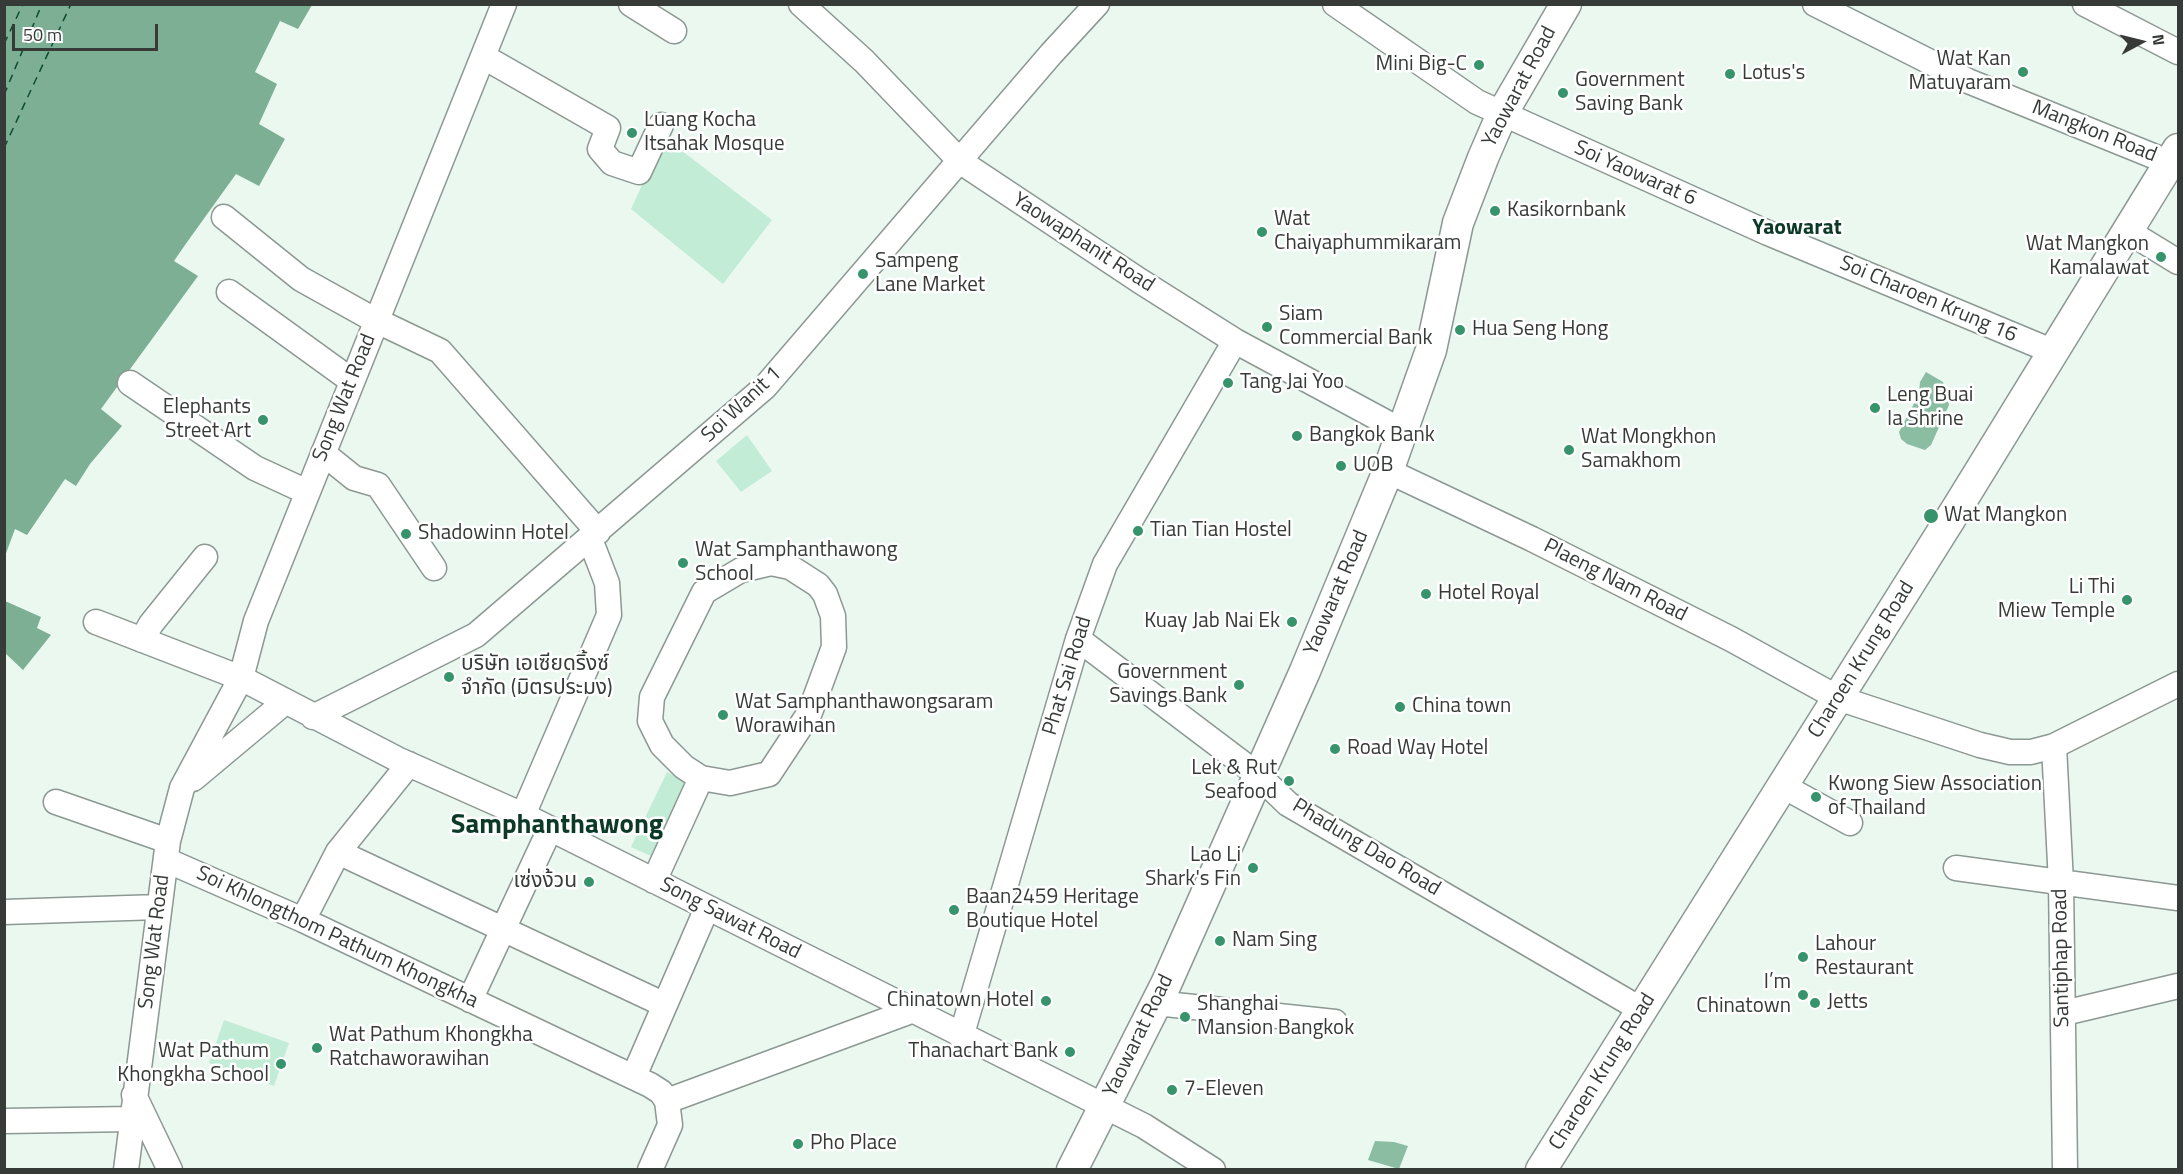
<!DOCTYPE html>
<html>
<head>
<meta charset="utf-8">
<style>
	body { margin:0 }
	#map { position:relative; width:2183px; height:1174px; overflow:hidden; background:#ebf8f0; font-family:"Titillium Web",sans-serif }
	canvas { display:block }
	.frame { position:absolute; inset:0; border:6px solid #363b38; pointer-events:none }
	.north { position:absolute; left:2111px; top:12px; width:60px; height:60px; -webkit-text-stroke:4px #fff; paint-order:stroke; rotate:83deg; font-size:16px; font-weight:700; line-height:24px; text-align:center; color:#363b38 }
	.north::after { content:''; display:block; margin:auto; width:21px; height:27px; background:#363b38; clip-path:polygon(50% 0,100% 100%,50% 72%,0 100%) }
	.scale { position:absolute; left:12px; top:24px; width:146px; height:27px; box-sizing:border-box; border:3px solid #363b38; border-top:0; padding-left:8px; font-size:18px; line-height:21px; white-space:nowrap; color:#363b38; -webkit-text-stroke:4px #fff; paint-order:stroke }
</style>
</head>
<body>
<div id="map">
<canvas width="2183" height="1174"></canvas>
<div class="frame"></div>
<div class="north">N</div>
<div class="scale">50 m</div>
</div>
<script>
const ctx = document.querySelector('canvas').getContext('2d');
ctx.lineJoin = 'round';
function fillPath(path, color) { ctx.fillStyle = color; ctx.fill(path, 'evenodd'); }
const shape = rows => new Path2D(rows.map(r => 'M' + r).join(''));
function stroke(path, color, width, dash) { ctx.strokeStyle = color; ctx.lineWidth = width; ctx.lineCap = dash ? 'butt' : 'round'; ctx.setLineDash(dash || []); ctx.stroke(path); }
function write(font, color, halo, rows, align = 'center') {
  ctx.font = font + ' "Titillium Web","Noto Sans Thai",sans-serif'; ctx.lineWidth = 5; ctx.setLineDash([]); ctx.textBaseline = 'middle'; ctx.strokeStyle = halo; ctx.fillStyle = color; for (const [text, x, y, turn = 0] of rows) {
    ctx.save(); ctx.translate(x, y); ctx.rotate((+turn || 0) * Math.PI / 180); ctx.textAlign = isNaN(turn) ? turn : align; if (halo) ctx.strokeText(text, 0, 0); ctx.fillText(text, 0, 0); ctx.restore();
  }
}
const green = shape([
	[664,137,772,220,723,284,631,209],
	[747,435,772,471,741,492,716,461],
	[667,772,691,784,655,858,631,847],
	[224,1020,289,1043,274,1086,209,1063]
]);
const forest = shape([
	[1926,372,1943,382,1949,405,1931,445,1925,450,1907,444,1901,439,1899,432,1919,394,1920,382],
	[1375,1141,1394,1142,1408,1146,1399,1169,1368,1160]
]);
const water = shape([
	[5,5,312,5,298,29,280,21,255,72,277,84,259,124,285,139,259,186,236,174,185,245,174,261,198,276,101,409,122,426,90,464,76,486,65,479,27,535,15,529,5,556],
	[5,601,41,617,37,628,51,635,23,670,5,653]
]);
const ferry = shape([
	[4,44,23,4],
	[4,95,42,4],
	[4,148,71,4]
]);
const minor = shape([
	[631,4,674,31],
	[801,4,864,61,961,162,1140,281,1235,341,1402,431],
	[1335,4,1477,102,1768,233,2054,352],
	[1815,4,1968,81,2178,166],
	[2085,4,2178,52],
	[484,57,608,128,600,149,612,163,639,172,661,125],
	[224,217,301,279,371,318,440,351,598,532],
	[2129,232,2178,262],
	[229,292,352,381],
	[130,383,255,468,307,492],
	[323,453,354,478,378,485,434,568],
	[1388,471,1532,539,1731,639,1838,698,1980,745,2010,752,2031,752,2054,746,2178,684],
	[96,622,241,678,397,759,523,815,1144,1126,1213,1170],
	[1078,639,1258,775,1288,804,1642,1010],
	[142,640,151,624,205,557],
	[313,717,476,635,765,387,1051,54,1097,4],
	[2054,746,2061,883,2065,1170],
	[193,779,285,702],
	[1783,786,1850,823],
	[56,802,168,841],
	[523,815,609,615,607,583,590,539],
	[338,852,663,1004],
	[166,860,303,920,650,1085,661,1092,667,1101,670,1125,650,1170],
	[1956,868,2178,898],
	[654,881,701,778,684,767,662,745,650,721,652,697,704,592,741,570,771,563,790,567,818,585,825,594,833,616,834,647,810,712,769,774,730,783,701,778],
	[4,912,159,907],
	[303,920,338,852,409,764],
	[470,1000,550,829],
	[1156,1003,1335,1022],
	[2064,1013,2178,986],
	[961,1037,1078,639,1105,564,1235,341],
	[634,1076,707,908],
	[134,1095,170,1170],
	[667,1101,911,1011],
	[4,1121,132,1119],
	[126,1170,168,841,182,788,241,678,256,621,504,4]
]);
const major = shape([
	[1072,1170,1166,984,1305,671,1388,471,1431,350,1458,223,1483,158,1502,114,1566,4],
	[1541,1170,1959,505,2178,149]
]);
const markers = [
	[1479,65,6,"#36936b"],
	[2023,72,6,"#36936b"],
	[1730,74,6,"#36936b"],
	[1563,93,6,"#36936b"],
	[632,133,6,"#36936b"],
	[1495,211,6,"#36936b"],
	[1262,232,6,"#36936b"],
	[2161,257,6,"#36936b"],
	[863,274,6,"#36936b"],
	[1267,327,6,"#36936b"],
	[1460,330,6,"#36936b"],
	[1228,383,6,"#36936b"],
	[1875,408,6,"#36936b"],
	[263,420,6,"#36936b"],
	[1297,436,6,"#36936b"],
	[1569,450,6,"#36936b"],
	[1341,466,6,"#36936b"],
	[1931,516,8,"#36936b"],
	[1138,531,6,"#36936b"],
	[406,534,6,"#36936b"],
	[683,563,6,"#36936b"],
	[1426,594,6,"#36936b"],
	[2127,600,6,"#36936b"],
	[1292,622,6,"#36936b"],
	[449,677,6,"#36936b"],
	[1239,685,6,"#36936b"],
	[1400,707,6,"#36936b"],
	[723,715,6,"#36936b"],
	[1335,749,6,"#36936b"],
	[1289,781,6,"#36936b"],
	[1816,797,6,"#36936b"],
	[1253,868,6,"#36936b"],
	[589,882,6,"#36936b"],
	[954,910,6,"#36936b"],
	[1220,941,6,"#36936b"],
	[1803,957,6,"#36936b"],
	[1803,995,6,"#36936b"],
	[1046,1001,6,"#36936b"],
	[1815,1003,6,"#36936b"],
	[1185,1017,6,"#36936b"],
	[317,1048,6,"#36936b"],
	[1070,1052,6,"#36936b"],
	[281,1064,6,"#36936b"],
	[1172,1090,6,"#36936b"],
	[798,1144,6,"#36936b"]
];
const poiNames = [
	["Wat Kan",2011,60,"right"],
	["Matuyaram",2011,84,"right"],
	["Mini Big-C",1467,65,"right"],
	["Lotus's",1742,74],
	["Government",1575,81],
	["Saving Bank",1575,105],
	["Luang Kocha",644,121],
	["Itsahak Mosque",644,145],
	["Kasikornbank",1507,211],
	["Wat",1274,220],
	["Chaiyaphummikaram",1274,244],
	["Wat Mangkon",2149,245,"right"],
	["Kamalawat",2149,269,"right"],
	["Sampeng",875,262],
	["Lane Market",875,286],
	["Siam",1279,315],
	["Commercial Bank",1279,339],
	["Hua Seng Hong",1472,330],
	["Tang Jai Yoo",1240,383],
	["Leng Buai",1887,396],
	["Ia Shrine",1887,420],
	["Elephants",251,408,"right"],
	["Street Art",251,432,"right"],
	["Bangkok Bank",1309,436],
	["Wat Mongkhon",1581,438],
	["Samakhom",1581,462],
	["UOB",1353,466],
	["Wat Mangkon",1944,516],
	["Tian Tian Hostel",1150,531],
	["Shadowinn Hotel",418,534],
	["Wat Samphanthawong",695,551],
	["School",695,575],
	["Li Thi",2115,588,"right"],
	["Miew Temple",2115,612,"right"],
	["Hotel Royal",1438,594],
	["Kuay Jab Nai Ek",1280,622,"right"],
	["บริษัท เอเซียดริ้งซ์",461,665],
	["จำกัด (มิตรประมง)",461,689],
	["Government",1227,673,"right"],
	["Savings Bank",1227,697,"right"],
	["Wat Samphanthawongsaram",735,703],
	["Worawihan",735,727],
	["China town",1412,707],
	["Road Way Hotel",1347,749],
	["Lek & Rut",1277,769,"right"],
	["Seafood",1277,793,"right"],
	["Kwong Siew Association",1828,785],
	["of Thailand",1828,809],
	["Lao Li",1241,856,"right"],
	["Shark's Fin",1241,880,"right"],
	["เซ่งง้วน",577,882,"right"],
	["Baan2459 Heritage",966,898],
	["Boutique Hotel",966,922],
	["Nam Sing",1232,941],
	["Lahour",1815,945],
	["Restaurant",1815,969],
	["I’m",1791,983,"right"],
	["Chinatown",1791,1007,"right"],
	["Chinatown Hotel",1034,1001,"right"],
	["Jetts",1827,1003],
	["Shanghai",1197,1005],
	["Mansion Bangkok",1197,1029],
	["Wat Pathum Khongkha",329,1036],
	["Ratchaworawihan",329,1060],
	["Wat Pathum",269,1052,"right"],
	["Khongkha School",269,1076,"right"],
	["Thanachart Bank",1058,1052,"right"],
	["7-Eleven",1184,1090],
	["Pho Place",810,1144]
];
const streetNames = [
	["Yaowarat Road",1520,87,-62],
	["Mangkon Road",2094,132,22],
	["Soi Yaowarat 6",1635,174,24],
	["Yaowaphanit Road",1083,243,33],
	["Soi Charoen Krung 16",1928,300,23],
	["Song Wat Road",345,398,-68],
	["Soi Wanit 1",742,405,-43],
	["Plaeng Nam Road",1615,581,27],
	["Yaowarat Road",1337,593,-67],
	["Charoen Krung Road",1862,660,-58],
	["Phat Sai Road",1068,676,-73],
	["Phadung Dao Road",1366,848,31],
	["Song Sawat Road",730,919,27],
	["Soi Khlongthom Pathum Khongkha",337,938,25],
	["Song Wat Road",155,942,-83],
	["Santiphap Road",2062,958,-91],
	["Yaowarat Road",1139,1036,-64],
	["Charoen Krung Road",1603,1072,-58]
];
const neighbourhoodNames = [
	["Yaowarat",1797,229]
];
const districtNames = [
	["Samphanthawong",557,826]
];
fillPath(green, '#c3ecd6');
fillPath(forest, '#8bbda3');
fillPath(water, '#7daf95');
stroke(ferry, '#0b4c33', 1.5, [8, 6]);
stroke(minor, '#8c9892', 27);
stroke(major, '#8c9892', 33);
stroke(minor, '#fff', 24);
stroke(major, '#fff', 30);
for (const [x, y, r, color] of markers) { const dot = new Path2D(); dot.arc(x, y, r, 0, 2 * Math.PI); ctx.fillStyle = color; ctx.fill(dot); stroke(dot, '#fff', 2); }
write('21px', '#363b38', '#fff', poiNames, 'left');
write('21px', '#363b38', '#fff', streetNames);
write('bold 22px', '#0c3a27', '#fff', neighbourhoodNames);
write('bold 27px', '#0c3a27', '#fff', districtNames);
</script>
</body>
</html>
